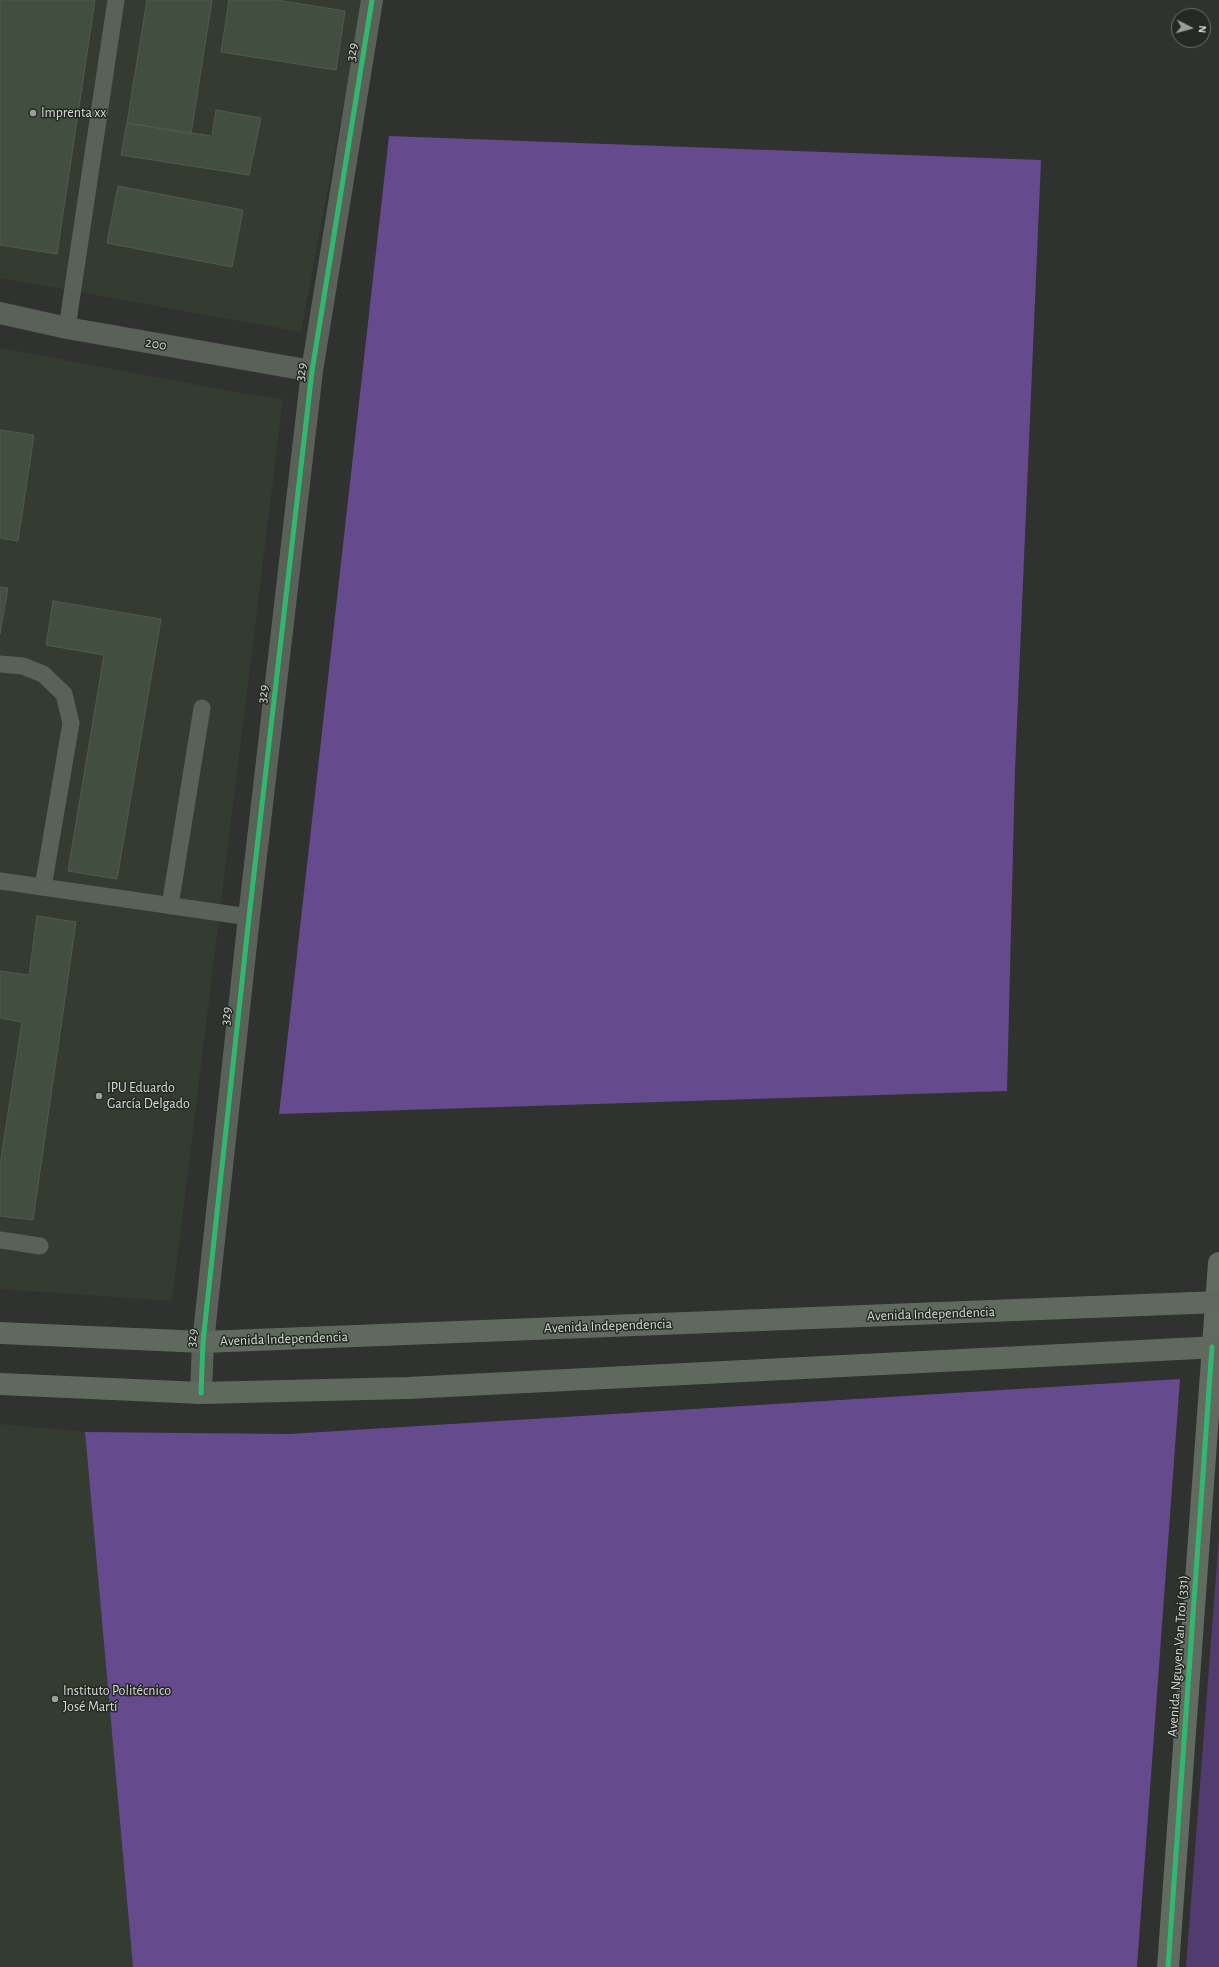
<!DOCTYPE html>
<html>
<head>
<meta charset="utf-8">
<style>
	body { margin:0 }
	#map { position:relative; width:1219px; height:1967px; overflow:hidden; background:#2f322e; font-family:"Alegreya Sans",sans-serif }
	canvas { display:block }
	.north { position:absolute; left:1171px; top:8px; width:40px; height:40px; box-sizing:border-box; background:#242923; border:1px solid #6c706b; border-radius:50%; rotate:96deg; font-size:11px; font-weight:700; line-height:16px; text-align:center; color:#d7dad6 }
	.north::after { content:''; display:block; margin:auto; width:14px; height:18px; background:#9c9f9b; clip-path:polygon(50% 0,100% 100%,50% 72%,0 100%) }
</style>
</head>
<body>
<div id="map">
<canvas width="1219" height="1967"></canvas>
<div class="north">N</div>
</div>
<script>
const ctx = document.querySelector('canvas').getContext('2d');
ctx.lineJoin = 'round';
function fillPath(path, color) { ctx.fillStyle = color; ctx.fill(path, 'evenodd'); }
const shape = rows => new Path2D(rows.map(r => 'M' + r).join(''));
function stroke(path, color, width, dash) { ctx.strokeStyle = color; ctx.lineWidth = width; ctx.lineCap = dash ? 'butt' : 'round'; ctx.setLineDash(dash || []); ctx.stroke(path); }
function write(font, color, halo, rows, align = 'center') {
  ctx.font = font + ' "Alegreya Sans",sans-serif'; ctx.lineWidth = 3; ctx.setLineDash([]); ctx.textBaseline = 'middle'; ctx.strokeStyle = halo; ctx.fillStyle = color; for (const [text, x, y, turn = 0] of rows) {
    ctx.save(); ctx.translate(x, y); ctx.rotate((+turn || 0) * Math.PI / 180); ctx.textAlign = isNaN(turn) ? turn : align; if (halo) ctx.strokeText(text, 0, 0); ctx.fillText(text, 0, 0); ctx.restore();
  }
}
const built = shape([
	[0,0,363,0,301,332,0,278],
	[0,348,247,394,283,399,172,1301,0,1289],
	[0,1424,85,1432,133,1967,0,1967]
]);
const green = shape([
	[1219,1537,1219,1967,1186,1967]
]);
const forest = shape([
	[389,136,1041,160,1015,770,1007,1091,279,1114],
	[1180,1379,1137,1967,133,1967,85,1432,289,1434]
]);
const building = shape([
	[0,0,95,0,57,254,0,245,0,0],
	[147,0,212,0,191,134,127,123,147,0],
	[229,0,276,0,345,11,336,70,221,52,229,0],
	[216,110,261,118,249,175,121,155,127,123,212,136,216,110],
	[118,186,243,210,232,267,107,243,118,186],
	[0,430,34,435,18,541,0,538,0,430],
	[0,587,8,588,0,634,0,587],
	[53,601,161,619,117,879,68,871,104,655,46,645,53,601],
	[37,916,76,922,33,1220,0,1216,0,1165,22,1022,0,1018,0,971,29,975,37,916]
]);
const lane = shape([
	[67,328,116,0],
	[0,664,23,666,43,674,64,694,71,723,43,887],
	[0,881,249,917],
	[170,906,202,708],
	[0,1240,40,1246]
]);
const street = shape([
	[0,313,67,328,312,371],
	[201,1393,203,1342,249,917,312,371,372,0]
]);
const secondary = shape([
	[1168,1967,1219,1263]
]);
const primary = shape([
	[0,1333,203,1342,1219,1302],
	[0,1384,201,1393,408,1388,1219,1347]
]);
const cycleway = shape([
	[201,1393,203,1342,249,917,312,371,372,0],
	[1168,1967,1212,1347]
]);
const markers = [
	[33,113,4,"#9c9f9b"],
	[99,1096,4,"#9c9f9b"],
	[55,1699,4,"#9c9f9b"]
];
const streetNames = [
	["329",352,52,-81],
	["200",156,344,10],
	["329",301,372,-82],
	["329",263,694,-83],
	["329",226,1016,-84],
	["Avenida Independencia",931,1314,-2],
	["Avenida Independencia",608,1326,-2],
	["329",192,1338,-85],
	["Avenida Independencia",284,1339,-2],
	["Avenida Nguyen Van Troi (331)",1178,1656,-86]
];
const poiNames = [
	["Imprenta xx",41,113],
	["IPU Eduardo",107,1088],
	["García Delgado",107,1104],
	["Instituto Politécnico",63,1691],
	["José Martí",63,1707]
];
fillPath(built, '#343c32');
fillPath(green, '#513c6f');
fillPath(forest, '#654a8d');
fillPath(building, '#424f40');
stroke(building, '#555754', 1);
stroke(lane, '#596158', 17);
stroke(street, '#596158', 22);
stroke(secondary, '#616b5f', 22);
stroke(primary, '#5f695e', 22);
stroke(cycleway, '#33b770', 5);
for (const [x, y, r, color] of markers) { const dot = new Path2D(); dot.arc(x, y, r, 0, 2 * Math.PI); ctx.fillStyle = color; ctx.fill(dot); stroke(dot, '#242923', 1.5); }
write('14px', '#d7dad6', '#242923', streetNames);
write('14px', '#d7dad6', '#242923', poiNames, 'left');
</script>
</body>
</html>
